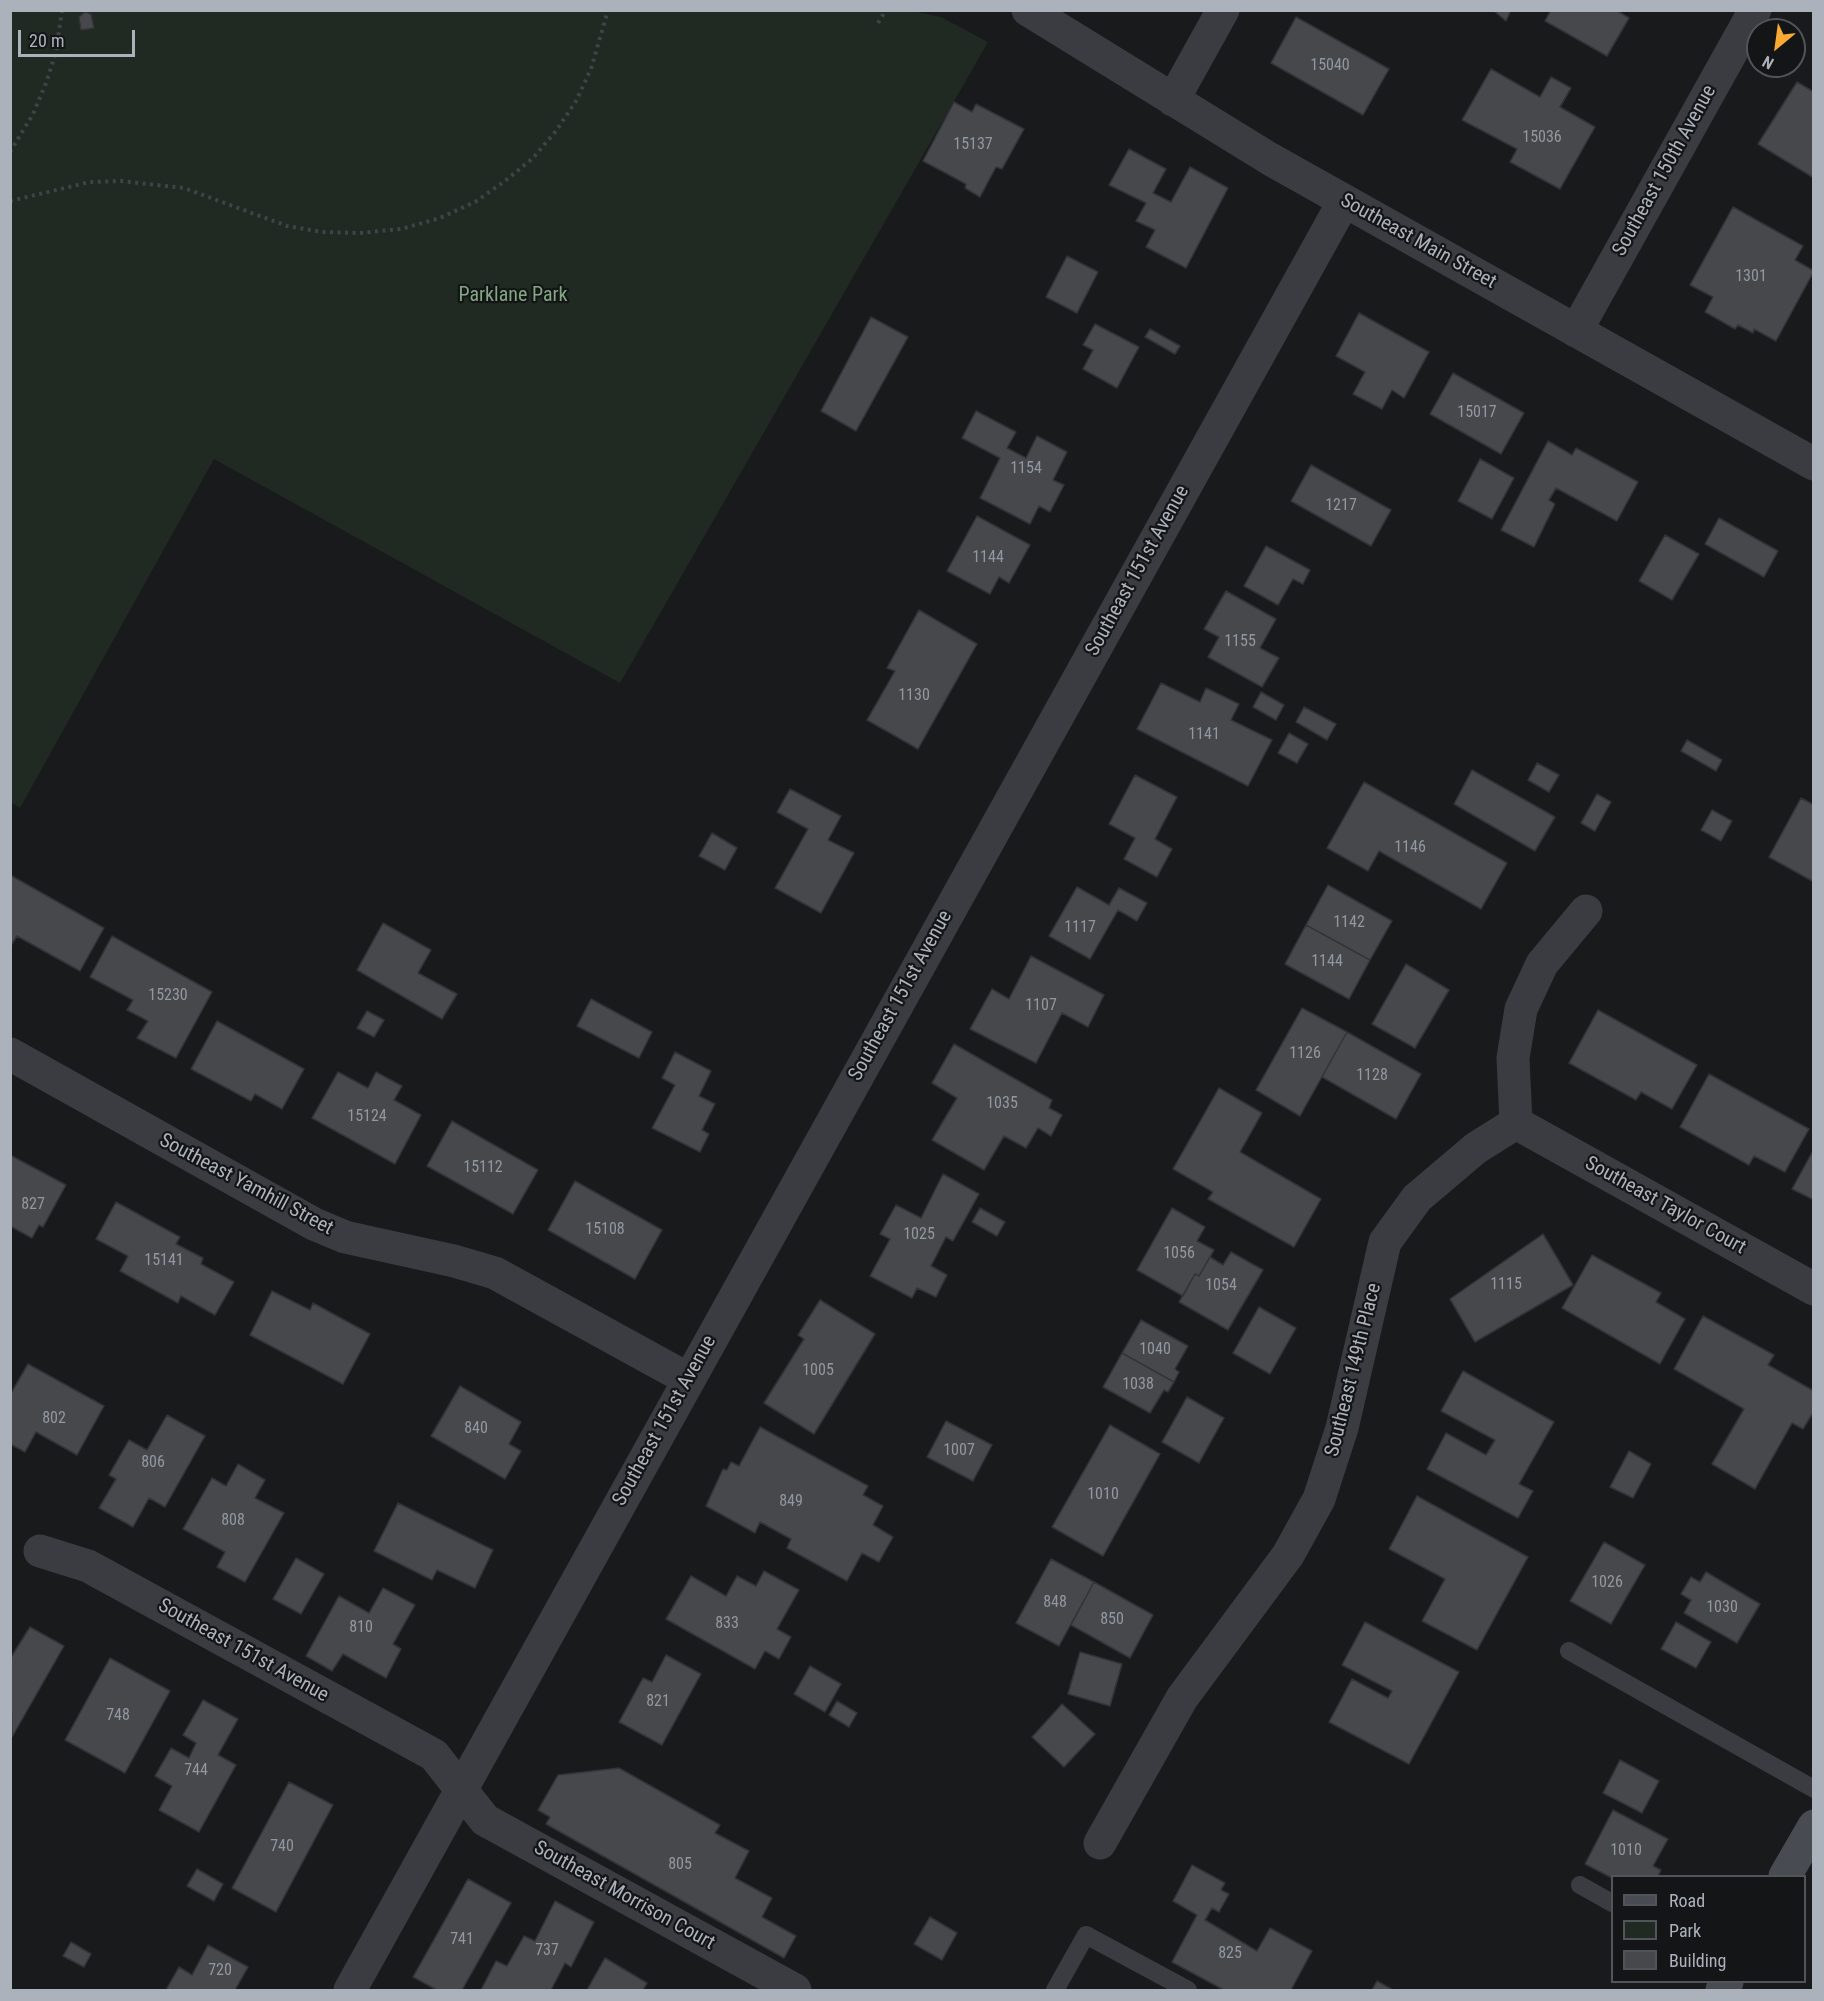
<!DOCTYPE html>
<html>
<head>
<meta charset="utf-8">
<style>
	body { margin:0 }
	#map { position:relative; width:1824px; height:2001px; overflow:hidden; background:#191a1c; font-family:"Roboto Condensed",sans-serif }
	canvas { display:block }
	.frame { position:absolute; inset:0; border:12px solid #acb2bc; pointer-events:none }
	.legend { position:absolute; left:1611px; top:1875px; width:195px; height:108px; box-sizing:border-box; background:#141517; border:2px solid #515459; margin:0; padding:8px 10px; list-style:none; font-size:18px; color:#acb2bc }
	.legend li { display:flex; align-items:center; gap:12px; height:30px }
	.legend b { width:30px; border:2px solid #515459 }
	.north { position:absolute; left:1746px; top:18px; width:60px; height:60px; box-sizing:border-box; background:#141517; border:2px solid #515459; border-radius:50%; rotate:209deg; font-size:16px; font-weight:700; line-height:24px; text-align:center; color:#acb2bc }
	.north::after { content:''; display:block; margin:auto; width:21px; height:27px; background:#f9aa35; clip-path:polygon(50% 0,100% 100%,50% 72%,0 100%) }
	.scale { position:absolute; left:18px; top:30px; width:117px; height:27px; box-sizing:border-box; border:3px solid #acb2bc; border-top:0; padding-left:8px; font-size:18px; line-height:21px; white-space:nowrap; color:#acb2bc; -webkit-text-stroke:4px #141517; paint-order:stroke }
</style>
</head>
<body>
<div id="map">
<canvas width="1824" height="2001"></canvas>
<div class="frame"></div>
<ul class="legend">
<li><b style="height:8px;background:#484b51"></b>Road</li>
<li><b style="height:16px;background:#212a22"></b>Park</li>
<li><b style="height:16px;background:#46484c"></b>Building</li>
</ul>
<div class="north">N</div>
<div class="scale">20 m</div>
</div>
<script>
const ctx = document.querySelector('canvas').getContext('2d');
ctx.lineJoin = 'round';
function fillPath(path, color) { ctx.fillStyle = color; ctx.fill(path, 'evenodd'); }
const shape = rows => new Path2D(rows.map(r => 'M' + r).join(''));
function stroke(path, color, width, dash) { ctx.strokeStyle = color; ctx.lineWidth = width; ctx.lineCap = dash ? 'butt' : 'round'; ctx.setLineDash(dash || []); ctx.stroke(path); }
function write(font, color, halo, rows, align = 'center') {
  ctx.font = font + ' "Roboto Condensed",sans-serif'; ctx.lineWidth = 4.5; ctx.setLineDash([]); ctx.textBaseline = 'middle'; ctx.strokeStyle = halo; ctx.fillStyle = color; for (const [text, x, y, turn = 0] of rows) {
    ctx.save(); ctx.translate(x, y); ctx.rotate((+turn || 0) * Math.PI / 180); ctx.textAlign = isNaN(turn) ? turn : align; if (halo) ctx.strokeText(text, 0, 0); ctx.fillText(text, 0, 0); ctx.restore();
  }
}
const green = shape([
	[908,10,941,17,988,42,620,683,214,459,20,808,11,802,11,11]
]);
const building = shape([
	[1493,10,1511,10,1506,21,1493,10],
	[1551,10,1616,10,1629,18,1607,56,1545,21,1551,10],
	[85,12,91,14,94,28,81,30,79,17,85,12],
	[1296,17,1389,69,1363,115,1271,63,1296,17],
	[1491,69,1540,97,1551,77,1571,88,1560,107,1595,127,1560,189,1510,162,1517,149,1462,120,1491,69],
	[1797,82,1814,92,1814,178,1758,144,1797,82],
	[954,102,972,112,976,104,1024,129,1002,169,996,167,980,197,965,188,966,184,923,161,954,102],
	[1129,149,1166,169,1153,193,1171,202,1190,167,1228,188,1186,268,1146,247,1155,230,1136,221,1146,203,1109,185,1129,149],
	[1733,207,1803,246,1795,260,1814,271,1776,341,1754,329,1753,333,1738,325,1735,329,1705,312,1713,297,1690,285,1733,207],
	[1067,256,1098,272,1077,313,1046,297,1067,256],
	[1359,313,1429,352,1404,398,1392,390,1382,409,1353,394,1365,372,1336,356,1359,313],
	[871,317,908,337,856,431,821,411,871,317],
	[1095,324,1139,347,1117,388,1083,369,1093,350,1083,345,1095,324],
	[1150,329,1180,346,1175,354,1145,337,1150,329],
	[1453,373,1524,413,1501,454,1430,414,1453,373],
	[976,411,1016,432,1007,448,1026,458,1037,436,1067,452,1053,480,1064,485,1050,512,1039,506,1030,524,980,498,1000,458,962,438,976,411],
	[1548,441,1572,455,1576,448,1638,482,1617,521,1556,488,1549,500,1555,504,1534,547,1501,530,1548,441],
	[1480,459,1514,478,1492,519,1458,501,1480,459],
	[1311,465,1391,510,1371,546,1291,501,1311,465],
	[977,516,1030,545,1009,583,999,577,990,594,947,571,977,516],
	[1719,518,1778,551,1764,577,1705,544,1719,518],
	[1665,535,1699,554,1672,600,1639,581,1665,535],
	[1266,546,1310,570,1303,584,1293,579,1278,605,1244,586,1266,546],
	[1226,591,1276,619,1260,648,1279,658,1262,687,1208,657,1219,637,1204,629,1226,591],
	[919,610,977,644,918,749,867,720,895,671,887,668,919,610],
	[1161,683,1200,702,1206,688,1239,704,1231,720,1272,740,1248,786,1137,729,1161,683],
	[1261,692,1284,705,1276,720,1253,707,1261,692],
	[1304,707,1336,724,1327,740,1296,722,1304,707],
	[1289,733,1308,744,1297,763,1278,753,1289,733],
	[1687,740,1722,760,1716,771,1681,751,1687,740],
	[1537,763,1559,775,1549,792,1528,780,1537,763],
	[1472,770,1555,817,1535,851,1454,804,1472,770],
	[1135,775,1177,797,1155,839,1172,849,1157,877,1124,859,1135,838,1109,824,1135,775],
	[1364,782,1507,863,1481,909,1379,851,1368,871,1327,848,1364,782],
	[790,789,841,816,828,840,854,853,821,913,775,888,808,829,777,812,790,789],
	[1597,794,1611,802,1595,831,1581,823,1597,794],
	[1801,798,1814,805,1814,882,1769,857,1801,798],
	[1712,810,1732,821,1721,841,1701,830,1712,810],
	[712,833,737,848,725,870,699,856,712,833],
	[10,875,104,928,80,971,17,936,10,947,10,875],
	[1328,885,1392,921,1370,960,1306,925,1328,885],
	[1077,887,1109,905,1119,888,1147,903,1137,921,1118,910,1090,959,1049,936,1077,887],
	[383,923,431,950,418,973,457,994,442,1019,357,970,383,923],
	[1306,925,1370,960,1349,999,1285,964,1306,925],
	[112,936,212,992,176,1058,137,1038,148,1021,127,1010,133,1000,90,977,112,936],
	[1031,956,1104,995,1088,1027,1062,1013,1036,1063,970,1029,992,989,1009,999,1031,956],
	[1406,964,1449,990,1415,1048,1372,1024,1406,964],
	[591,999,652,1032,639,1058,577,1026,591,999],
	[1302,1008,1347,1032,1300,1116,1256,1090,1302,1008],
	[1598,1010,1697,1065,1672,1109,1641,1092,1636,1100,1569,1063,1598,1010],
	[367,1011,384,1020,374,1037,357,1028,367,1011],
	[217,1021,304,1069,282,1109,255,1094,251,1101,191,1069,217,1021],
	[1347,1032,1421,1074,1396,1119,1322,1077,1347,1032],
	[954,1044,1052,1100,1049,1108,1062,1115,1051,1136,1038,1128,1026,1148,1004,1136,984,1170,932,1140,957,1098,932,1083,954,1044],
	[675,1052,711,1071,699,1096,715,1104,702,1130,709,1134,700,1152,652,1128,675,1085,662,1078,675,1052],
	[338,1072,368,1088,376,1072,402,1086,394,1100,421,1115,395,1164,312,1118,338,1072],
	[1709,1074,1809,1129,1785,1172,1754,1156,1749,1165,1680,1127,1709,1074],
	[1219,1088,1262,1113,1240,1152,1321,1199,1294,1247,1208,1199,1213,1192,1173,1169,1219,1088],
	[452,1121,538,1170,513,1214,427,1166,452,1121],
	[1814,1149,1814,1200,1792,1189,1814,1149],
	[10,1155,66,1185,43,1227,39,1225,32,1238,10,1226,10,1155],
	[943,1174,979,1194,953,1241,946,1237,931,1266,947,1275,936,1297,917,1288,912,1298,870,1276,890,1239,880,1234,896,1205,921,1218,943,1174],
	[575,1181,662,1230,635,1279,548,1230,575,1181],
	[116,1202,180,1237,176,1244,203,1258,201,1264,234,1282,215,1315,181,1296,178,1303,120,1271,128,1256,96,1239,116,1202],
	[980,1208,1005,1222,997,1236,972,1222,980,1208],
	[1172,1208,1205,1227,1197,1241,1214,1250,1199,1276,1195,1274,1183,1296,1137,1270,1172,1208],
	[1543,1234,1573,1285,1475,1342,1450,1299,1543,1234],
	[1231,1252,1263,1270,1228,1330,1179,1302,1195,1274,1199,1276,1210,1257,1223,1265,1231,1252],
	[1592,1255,1661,1293,1656,1302,1685,1319,1660,1364,1562,1308,1592,1255],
	[272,1291,310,1310,313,1303,370,1334,343,1384,250,1335,272,1291],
	[820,1300,875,1334,814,1434,764,1403,804,1339,798,1335,820,1300],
	[1259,1307,1296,1328,1270,1374,1233,1353,1259,1307],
	[1703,1316,1774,1355,1768,1365,1814,1391,1814,1411,1803,1429,1792,1423,1755,1489,1712,1464,1744,1409,1674,1369,1703,1316],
	[1141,1320,1188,1346,1175,1369,1179,1372,1174,1382,1122,1353,1141,1320],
	[1122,1353,1174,1382,1168,1392,1164,1390,1150,1413,1103,1387,1122,1353],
	[28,1364,104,1406,77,1455,36,1432,25,1452,10,1444,10,1395,28,1364],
	[1463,1371,1554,1422,1519,1484,1533,1491,1518,1518,1427,1469,1446,1433,1486,1455,1495,1440,1441,1411,1463,1371],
	[460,1386,521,1422,509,1444,521,1451,505,1479,431,1436,460,1386],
	[1187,1397,1224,1418,1199,1463,1162,1442,1187,1397],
	[167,1415,205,1436,165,1507,149,1498,133,1527,99,1508,116,1479,109,1475,129,1440,147,1450,167,1415],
	[946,1421,992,1445,973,1481,927,1457,946,1421],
	[1110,1425,1160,1454,1103,1556,1052,1527,1110,1425],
	[760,1427,868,1486,863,1495,883,1506,873,1525,893,1537,879,1562,862,1553,847,1581,787,1548,791,1539,760,1522,755,1533,706,1506,723,1469,727,1470,731,1462,739,1466,760,1427],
	[1629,1451,1651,1464,1633,1498,1610,1487,1629,1451],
	[238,1464,265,1480,255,1498,284,1513,245,1582,217,1567,225,1552,183,1529,212,1478,226,1486,238,1464],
	[1417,1496,1528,1557,1477,1650,1422,1621,1445,1579,1389,1549,1417,1496],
	[398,1503,493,1550,475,1588,437,1570,432,1580,374,1551,398,1503],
	[1604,1542,1645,1565,1611,1624,1570,1601,1604,1542],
	[296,1558,324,1574,301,1614,273,1599,296,1558],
	[1051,1559,1094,1582,1059,1646,1016,1623,1051,1559],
	[764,1571,799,1590,777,1629,791,1637,779,1659,765,1651,755,1669,666,1619,691,1576,726,1596,737,1576,756,1586,764,1571],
	[1706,1572,1760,1604,1737,1643,1684,1613,1691,1600,1681,1594,1691,1577,1700,1582,1706,1572],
	[1094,1582,1153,1615,1130,1658,1071,1625,1094,1582],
	[383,1588,415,1605,393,1644,401,1649,386,1678,343,1654,332,1671,306,1656,339,1596,369,1613,383,1588],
	[1365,1622,1459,1672,1409,1764,1329,1722,1352,1679,1388,1698,1392,1691,1342,1665,1365,1622],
	[1676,1622,1711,1642,1696,1668,1661,1649,1676,1622],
	[30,1627,64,1646,12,1737,10,1659,30,1627],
	[1080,1652,1122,1664,1110,1706,1068,1694,1080,1652],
	[666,1655,701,1674,662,1745,619,1722,643,1678,652,1682,666,1655],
	[110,1658,170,1691,125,1773,65,1740,110,1658],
	[810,1666,841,1684,825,1712,794,1694,810,1666],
	[203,1700,238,1719,218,1755,236,1765,199,1832,159,1810,172,1786,155,1776,171,1748,189,1758,196,1743,183,1735,203,1700],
	[837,1701,857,1713,849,1727,829,1715,837,1701],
	[1062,1704,1095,1734,1064,1767,1032,1737,1062,1704],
	[1620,1760,1659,1781,1642,1813,1603,1793,1620,1760],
	[619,1768,720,1825,715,1833,749,1851,735,1878,772,1898,762,1917,796,1936,784,1958,546,1824,550,1817,538,1810,558,1775,619,1768],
	[289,1782,333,1805,276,1912,232,1888,289,1782],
	[1613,1810,1668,1839,1653,1866,1661,1870,1658,1876,1612,1878,1585,1864,1613,1810],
	[1192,1865,1225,1883,1221,1890,1229,1894,1219,1912,1212,1908,1205,1920,1257,1951,1270,1928,1312,1951,1291,1990,1224,1990,1172,1962,1197,1915,1173,1901,1192,1865],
	[197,1869,223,1884,214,1901,187,1886,197,1869],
	[468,1879,511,1903,462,1990,437,1990,413,1977,468,1879],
	[555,1901,594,1922,571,1967,565,1963,551,1990,481,1990,496,1961,507,1966,524,1936,535,1941,555,1901],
	[930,1917,957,1933,942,1960,914,1944,930,1917],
	[71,1942,91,1954,84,1967,63,1956,71,1942],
	[208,1945,248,1967,235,1990,166,1990,179,1967,192,1975,208,1945],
	[605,1958,647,1983,643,1990,587,1990,605,1958],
	[1377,1981,1393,1990,1372,1990,1377,1981]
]);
const path = shape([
	[878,23,886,10],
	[10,152,33,114,46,83,56,52,62,10],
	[10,201,90,182,121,181,184,188,287,226,322,232,360,233,401,229,440,218,475,202,505,181,533,158,556,131,576,101,591,69,608,10]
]);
const service = shape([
	[1569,1651,1814,1789],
	[1580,1885,1612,1903],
	[1055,1990,1086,1935,1188,1990]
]);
const minor = shape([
	[1028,10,1270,159,1814,464],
	[1173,100,1223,10],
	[1576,331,1755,10],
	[10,1054,314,1224,345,1237,454,1261,495,1273,688,1379],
	[1516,1123,1814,1289],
	[1516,1123,1513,1058,1521,1009,1542,964,1586,911],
	[40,1551,88,1566,434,1755,485,1820,795,1990],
	[1100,1843,1182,1698,1288,1555,1319,1499,1342,1428,1385,1242,1417,1198,1476,1148,1516,1123],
	[350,1990,1344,201]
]);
const secondary = shape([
	[1785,1876,1814,1826],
	[1722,1990,1727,1982]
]);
const numberNames = [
	["15040",1330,66],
	["15036",1542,138],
	["15137",973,145],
	["1301",1751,277],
	["15017",1477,413],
	["1154",1026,469],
	["1217",1341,506],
	["1144",988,558],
	["1155",1240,642],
	["1130",914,696],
	["1141",1204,735],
	["1146",1410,848],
	["1142",1349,923],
	["1117",1080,928],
	["1144",1327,962],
	["15230",168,996],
	["1107",1041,1006],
	["1126",1305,1054],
	["1128",1372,1076],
	["1035",1002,1104],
	["15124",367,1117],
	["15112",483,1168],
	["827",33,1205],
	["15108",605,1230],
	["1025",919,1235],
	["1056",1179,1254],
	["15141",164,1261],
	["1115",1506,1285],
	["1054",1221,1286],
	["1040",1155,1350],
	["1005",818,1371],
	["1038",1138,1385],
	["802",54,1419],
	["840",476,1429],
	["1007",959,1451],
	["806",153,1463],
	["1010",1103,1495],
	["849",791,1502],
	["808",233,1521],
	["1026",1607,1583],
	["848",1055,1603],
	["1030",1722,1608],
	["850",1112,1620],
	["833",727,1624],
	["810",361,1628],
	["821",658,1702],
	["748",118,1716],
	["744",196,1771],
	["740",282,1847],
	["1010",1626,1851],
	["805",680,1865],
	["741",462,1940],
	["737",547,1951],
	["825",1230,1954],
	["720",220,1971]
];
const streetNames = [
	["Southeast 150th Avenue",1665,171,-61],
	["Southeast Main Street",1418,242,29],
	["Southeast 151st Avenue",1138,571,-61],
	["Southeast 151st Avenue",901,996,-61],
	["Southeast Yamhill Street",246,1185,28],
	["Southeast Taylor Court",1665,1206,29],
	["Southeast 149th Place",1354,1370,-76],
	["Southeast 151st Avenue",665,1421,-61],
	["Southeast 151st Avenue",243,1651,29],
	["Southeast Morrison Court",624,1896,29]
];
const parkNames = [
	["Parklane Park",513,296]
];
fillPath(green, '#212a22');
fillPath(building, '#46484c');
stroke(building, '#333438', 1.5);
stroke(path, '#404348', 4, [3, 4.5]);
stroke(service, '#3a3c41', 18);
stroke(minor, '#3a3c41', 33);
stroke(secondary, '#484b51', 33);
write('16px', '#9298a0', null, numberNames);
write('20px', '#acb2bc', '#141517', streetNames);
write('20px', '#82a782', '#141517', parkNames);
</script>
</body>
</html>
